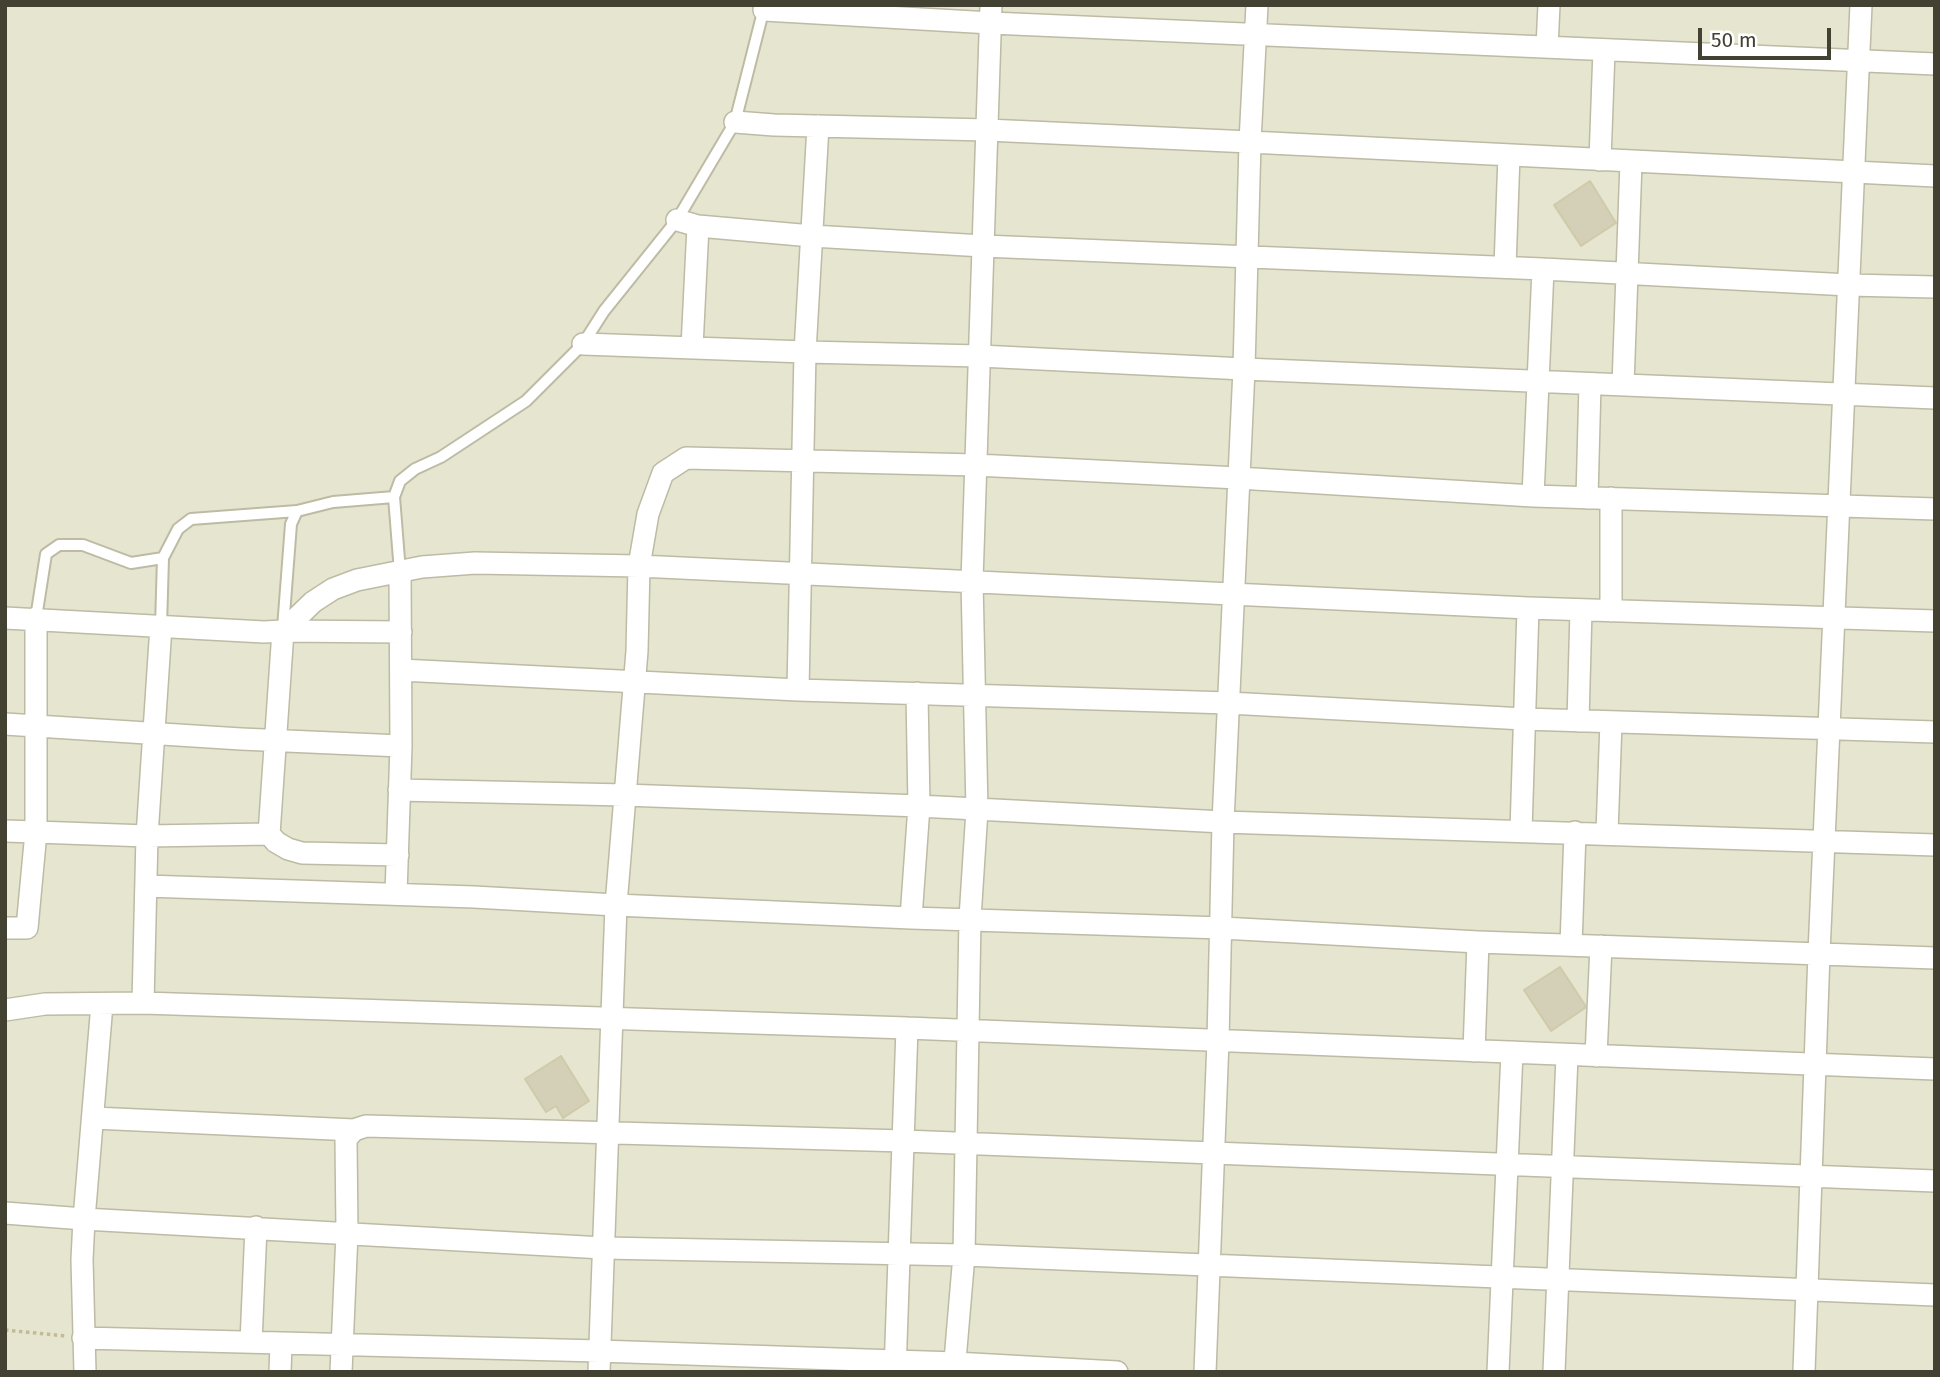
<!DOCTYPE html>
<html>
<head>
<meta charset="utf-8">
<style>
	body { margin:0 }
	#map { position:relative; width:1940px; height:1377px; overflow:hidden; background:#f2f1e2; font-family:"Fira Sans",sans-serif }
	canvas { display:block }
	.frame { position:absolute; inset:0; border:7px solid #434132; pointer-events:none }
	.scale { position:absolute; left:1698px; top:28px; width:133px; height:32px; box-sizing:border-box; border:4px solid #434132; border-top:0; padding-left:9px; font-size:21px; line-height:24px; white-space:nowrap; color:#434132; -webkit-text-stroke:5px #fff; paint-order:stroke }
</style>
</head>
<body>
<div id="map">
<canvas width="1940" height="1377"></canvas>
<div class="frame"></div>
<div class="scale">50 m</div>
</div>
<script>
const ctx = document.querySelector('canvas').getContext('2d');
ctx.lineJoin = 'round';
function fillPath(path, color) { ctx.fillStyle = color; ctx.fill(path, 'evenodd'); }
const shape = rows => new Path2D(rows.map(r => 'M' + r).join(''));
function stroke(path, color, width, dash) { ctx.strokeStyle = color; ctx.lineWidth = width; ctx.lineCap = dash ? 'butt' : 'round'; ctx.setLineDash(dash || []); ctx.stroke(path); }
const residential = shape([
	[5,5,1935,5,1935,1372,5,1372]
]);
const building = shape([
	[1590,181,1616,223,1581,246,1554,205,1590,181],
	[1560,967,1585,1005,1585,1008,1551,1031,1524,990,1560,967],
	[561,1056,589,1101,563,1118,556,1106,546,1112,525,1079,561,1056]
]);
const path = shape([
	[5,1330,66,1336]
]);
const lane = shape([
	[400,572,394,497,400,481,415,469,441,457,526,401,583,344,604,311,677,220,735,122,764,8],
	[36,618,46,554,59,545,83,545,131,563,163,558,178,529,191,519,297,511],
	[161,626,163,558],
	[283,628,291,524,297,511,333,502,394,497]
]);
const street = shape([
	[764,10,991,23,1935,64],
	[1547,47,1549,5],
	[735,122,774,125,987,130,1250,142,1935,176],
	[1600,160,1604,50],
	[677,220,698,226,812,236,983,246,1543,269,1849,285,1935,287],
	[1505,267,1509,155],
	[583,344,805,352,980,356,1244,369,1935,398],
	[692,347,698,226],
	[1623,385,1631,162],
	[1533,496,1543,269],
	[1587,498,1590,384],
	[1611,498,1611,611],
	[5,618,264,632,283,631,313,602,333,589,357,580,422,567,475,563,639,566,1528,608,1935,621],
	[36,618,36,832,147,836,269,834],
	[401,670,798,690,1229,703,1524,719,1935,732],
	[798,690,805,352,818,126],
	[1578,721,1581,610],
	[5,724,241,739,401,746],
	[399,790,625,795,919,806,1223,822,1935,845],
	[5,831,36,832,27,928,5,928],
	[1521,831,1528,608],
	[1607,833,1611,722],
	[398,855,302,853,288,849,276,842,269,834,283,631,401,632],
	[146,886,474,897,616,905,637,651,639,566,648,514,663,473,686,458,976,465,1238,478,1533,496,1935,509],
	[396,894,401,746,400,572],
	[911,918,919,806,917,693],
	[1571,945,1575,832],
	[143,1003,147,836,161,626],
	[5,1010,45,1004,143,1003,907,1028,1935,1069],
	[1474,1051,1478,942],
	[1596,1056,1601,946],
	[94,1118,354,1130],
	[5,1213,84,1219,102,1004],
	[83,1338,599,1351,955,1363,1117,1372],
	[251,1342,256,1227],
	[85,1372,82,1260,84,1219,603,1248,964,1255,1935,1295],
	[280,1372,281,1344],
	[341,1372,347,1233,346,1139,354,1130,366,1126,904,1141,1935,1181],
	[599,1372,616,905,911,918,1222,928,1478,942,1935,958],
	[895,1372,907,1028],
	[954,1372,964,1255,970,918,977,810,972,581,991,5],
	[1205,1372,1218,1041,1223,822,1244,369,1250,142,1257,5],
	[1498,1372,1512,1052],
	[1554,1372,1567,1056],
	[1804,1372,1819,953,1861,5]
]);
fillPath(residential, '#e6e5cf');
fillPath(building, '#d3d0b7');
stroke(building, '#cfcaaa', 2);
stroke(lane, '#bdbba4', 14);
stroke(street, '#bdbba4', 24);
stroke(path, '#c0bc95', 3.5, [3.5, 3.5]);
stroke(lane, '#fff', 10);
stroke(street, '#fff', 21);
</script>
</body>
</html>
